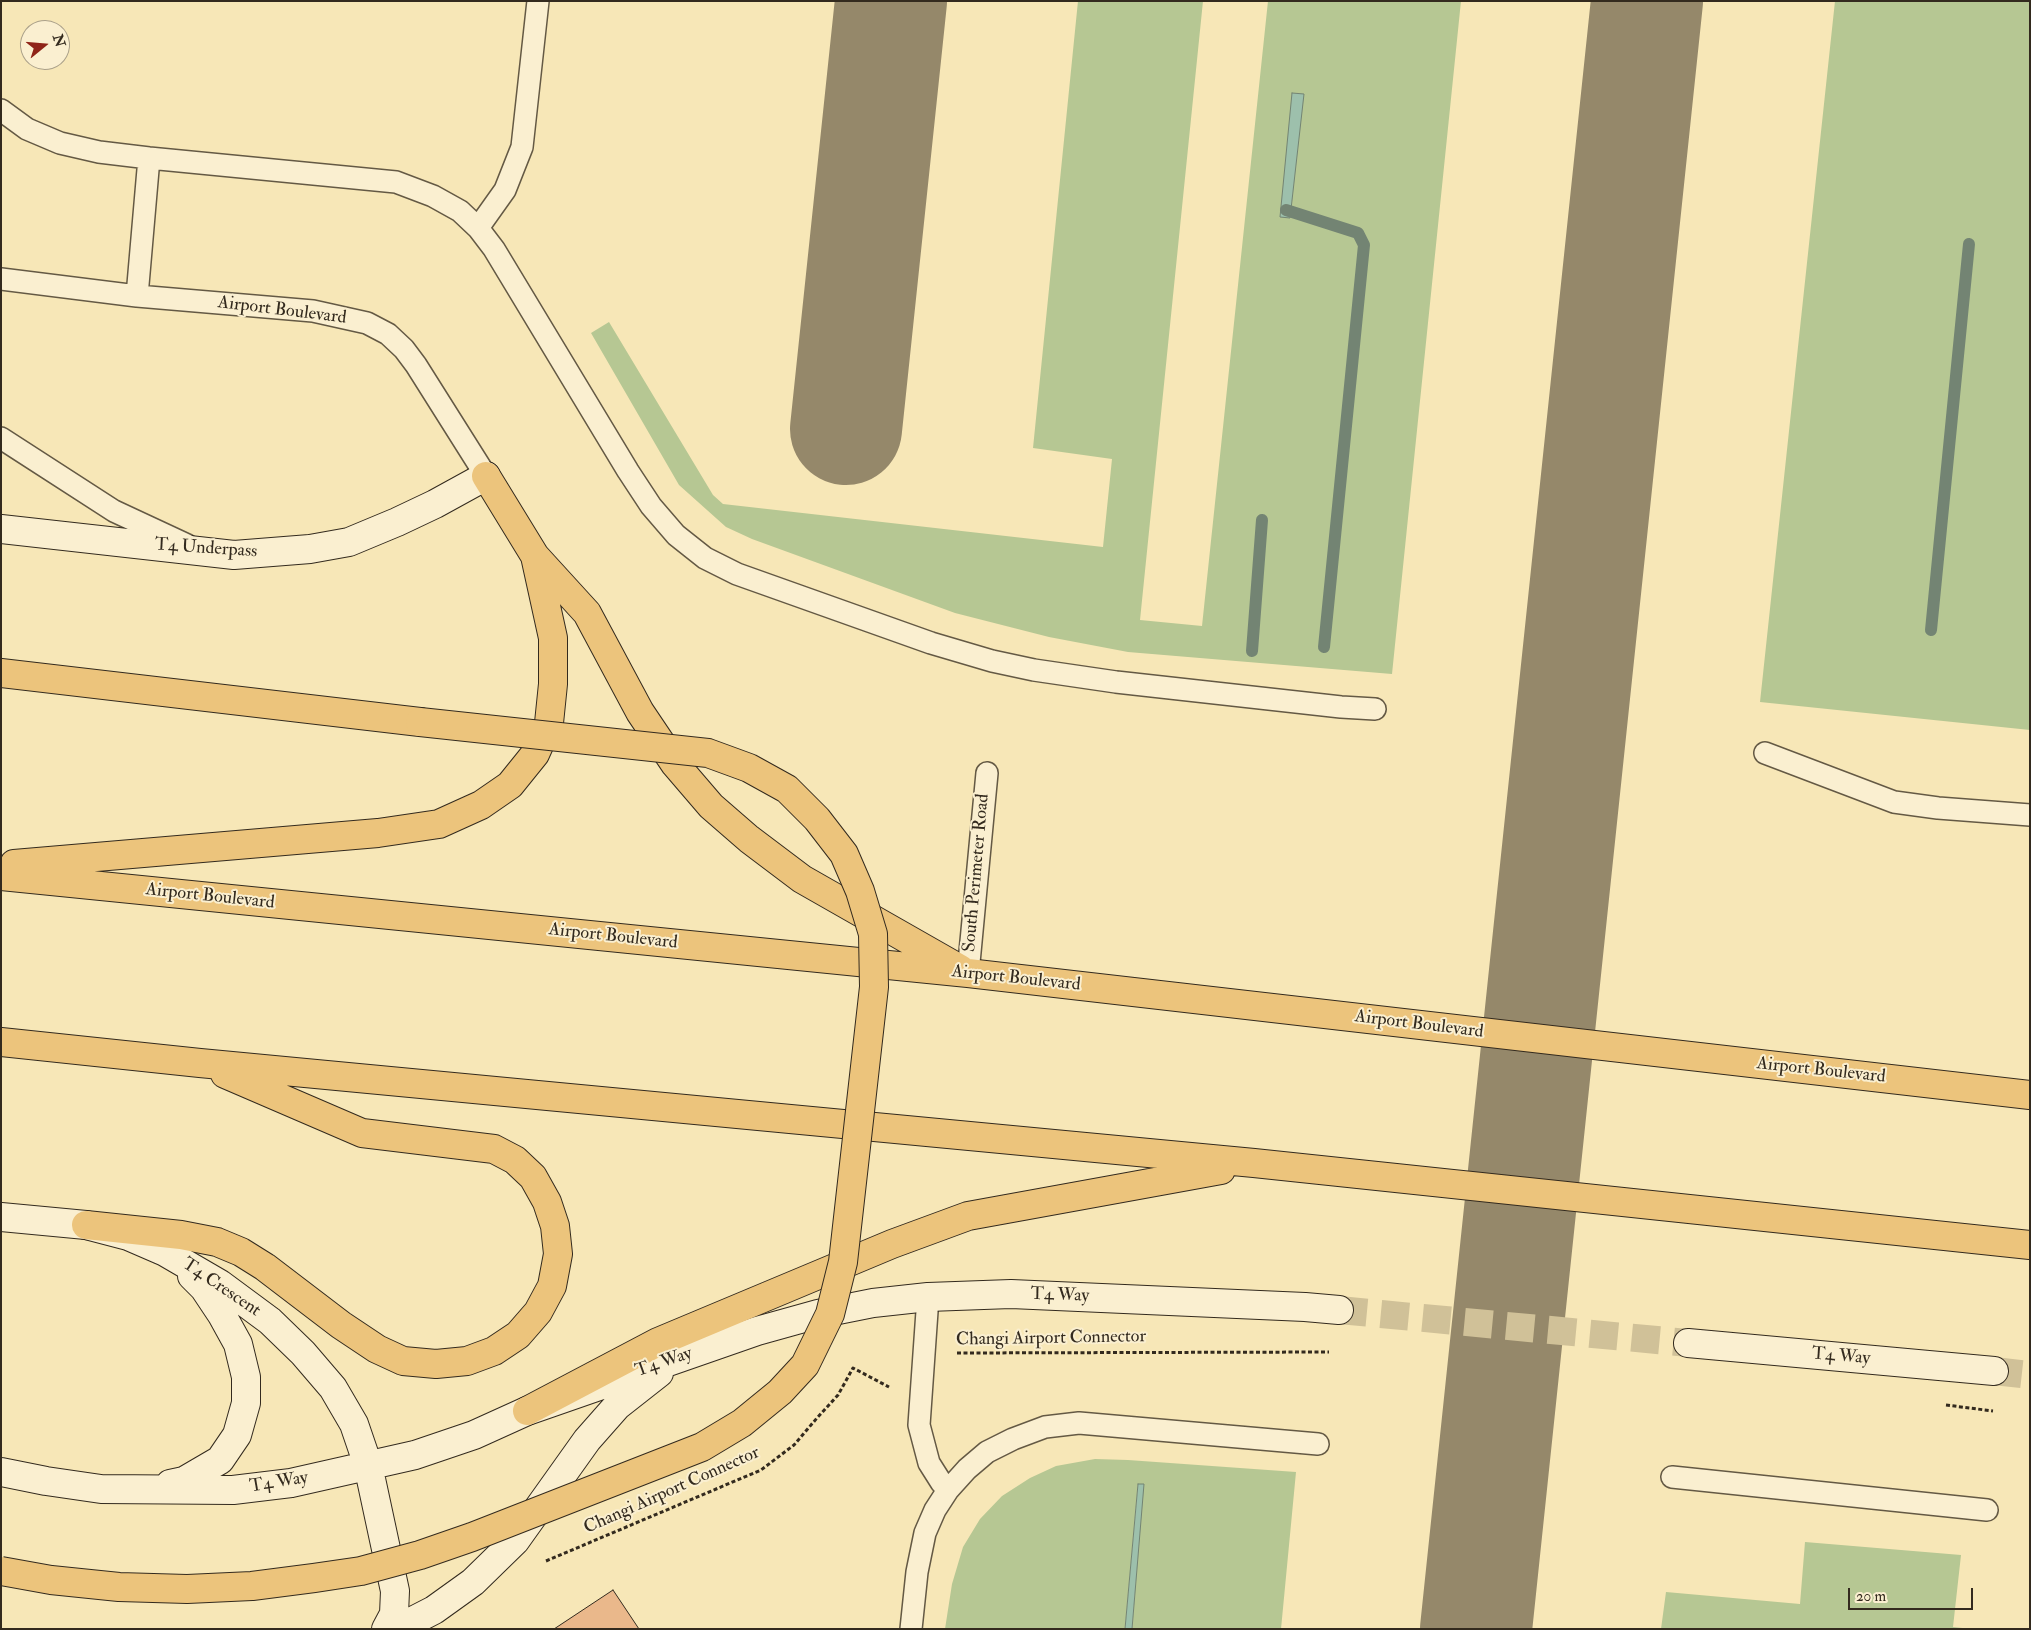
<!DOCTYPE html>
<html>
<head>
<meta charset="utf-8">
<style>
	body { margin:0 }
	#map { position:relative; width:2031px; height:1630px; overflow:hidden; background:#f7e7b7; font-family:"IM FELL Double Pica",serif }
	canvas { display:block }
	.frame { position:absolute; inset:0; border:2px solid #332a1e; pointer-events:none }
	.north { position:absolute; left:20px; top:20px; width:50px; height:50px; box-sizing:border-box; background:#faefd0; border:1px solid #aaa089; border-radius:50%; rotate:73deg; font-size:14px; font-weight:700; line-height:20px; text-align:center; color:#332a1e }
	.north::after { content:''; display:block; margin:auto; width:18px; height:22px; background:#8f2418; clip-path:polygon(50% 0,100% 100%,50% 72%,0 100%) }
	.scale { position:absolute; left:1848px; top:1588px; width:125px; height:22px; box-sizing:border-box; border:2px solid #332a1e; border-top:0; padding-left:6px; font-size:15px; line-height:18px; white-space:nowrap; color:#332a1e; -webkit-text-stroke:4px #faefd0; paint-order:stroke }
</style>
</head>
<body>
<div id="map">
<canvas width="2031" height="1630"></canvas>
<div class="frame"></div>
<div class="north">N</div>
<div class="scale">20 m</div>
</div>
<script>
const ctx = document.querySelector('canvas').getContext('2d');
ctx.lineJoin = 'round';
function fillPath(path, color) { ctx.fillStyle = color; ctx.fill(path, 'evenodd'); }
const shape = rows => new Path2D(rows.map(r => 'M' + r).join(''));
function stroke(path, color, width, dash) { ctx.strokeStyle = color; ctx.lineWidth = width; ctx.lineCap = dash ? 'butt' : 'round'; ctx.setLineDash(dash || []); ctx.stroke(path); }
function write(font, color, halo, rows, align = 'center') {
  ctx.font = font + ' "IM FELL Double Pica",serif'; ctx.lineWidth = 4; ctx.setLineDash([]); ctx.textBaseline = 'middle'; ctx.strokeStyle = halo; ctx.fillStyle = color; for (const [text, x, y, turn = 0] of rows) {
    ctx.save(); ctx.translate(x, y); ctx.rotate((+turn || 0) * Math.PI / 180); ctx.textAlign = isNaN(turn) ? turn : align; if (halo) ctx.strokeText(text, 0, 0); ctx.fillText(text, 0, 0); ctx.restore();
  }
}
const green = shape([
	[1078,1,1203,1,1140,620,1202,626,1268,1,1461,1,1392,674,1128,652,1049,637,955,613,752,539,726,527,679,485,591,333,609,322,713,495,723,504,1103,547,1112,459,1033,448],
	[1303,94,1290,217,1280,217],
	[1835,1,2030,1,2030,730,1760,702],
	[1095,1459,1128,1460,1296,1472,1281,1629,1132,1629,1143,1484,1138,1484,1125,1629,945,1629,952,1584,963,1547,980,1519,1002,1496,1030,1478,1056,1466],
	[1805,1542,1961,1555,1953,1627,1972,1629,1661,1629,1666,1592,1800,1604]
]);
const water = shape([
	[1292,93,1304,94,1290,218,1280,217,1292,93],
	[1138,1484,1144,1484,1132,1629,1125,1629,1138,1484]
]);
const stream = shape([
	[1286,210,1358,233,1364,245,1324,647],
	[1931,630,1969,244],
	[1252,651,1262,520]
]);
const taxiway = shape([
	[846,429,891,1],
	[1476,1629,1647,1]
]);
const building = shape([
	[613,1590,639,1629,554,1629,613,1590]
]);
const secondaryTunnel = shape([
	[1339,1310,1688,1343],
	[1994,1371,2030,1375]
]);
const path = shape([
	[957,1353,1329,1352],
	[1946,1405,1993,1411],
	[546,1561,761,1470,794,1445,817,1418,838,1395,853,1368,889,1387]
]);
const service = shape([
	[1,110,27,129,60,143,99,152,149,158,396,182,433,196,460,211,478,228,494,249,628,471,651,506,676,535,705,558,737,574,931,643,992,661,1034,670,1116,682,1341,707,1375,709],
	[478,228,505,190,522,147,538,1],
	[1,279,137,296,313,311,367,323,388,334,404,349,416,365,486,476],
	[137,296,149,158],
	[1,438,114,511,187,545],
	[1765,753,1894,802,1938,808,2030,815],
	[968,973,987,773],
	[928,1297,919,1425,929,1463,941,1482,948,1490],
	[1672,1477,1987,1510],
	[911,1629,917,1572,925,1533,935,1510,948,1490,967,1469,987,1452,1013,1439,1045,1427,1079,1423,1318,1444]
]);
const secondary = shape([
	[1,529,234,555,310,549,349,542,397,522,435,504,486,476],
	[1,1217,86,1225,128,1236,165,1252,220,1284,270,1321,303,1353,333,1388,354,1424,368,1465,395,1591,394,1614,386,1629],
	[1688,1343,1994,1371],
	[1,1472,46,1481,101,1489,233,1490,291,1483,415,1455,474,1435,527,1411,757,1331,818,1314,873,1303,928,1297,1011,1294,1305,1307,1339,1310],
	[170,1484,184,1481,220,1460,237,1435,246,1403,246,1377,238,1344,222,1315,204,1288,192,1276],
	[397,1629,434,1610,473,1582,515,1541,587,1440,617,1406,659,1373]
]);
const trunk = shape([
	[486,476,535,556,587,613,640,712,675,764,711,806,749,839,802,879,960,969],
	[14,864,378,833,439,824,481,805,510,785,535,754,549,723,553,684,553,638,535,556],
	[1,876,968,973,2030,1095],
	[1,1042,200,1063,1254,1163,2030,1245],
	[86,1225,181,1235,217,1242,241,1252,265,1267,341,1325,377,1349,403,1361,436,1364,467,1361,494,1351,518,1335,538,1312,552,1286,558,1254,555,1226,547,1202,533,1177,515,1160,494,1149,362,1133,225,1074],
	[527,1411,658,1342,892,1244,968,1216,1221,1170]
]);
const motorway = shape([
	[1,673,420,722]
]);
const motorwayBridge = shape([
	[1,1571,51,1580,119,1587,187,1589,252,1586,314,1578,361,1571,420,1555,472,1537,702,1447,742,1423,780,1392,805,1365,830,1314,843,1262,874,987,873,934,860,891,844,854,817,819,787,789,749,768,708,753,420,722]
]);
const streetNames = [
	["Airport Boulevard",282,311,7],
	["T4 Underpass",206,549,4],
	["South Perimeter Road",977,873,-85],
	["Airport Boulevard",210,897,6],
	["Airport Boulevard",613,937,6],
	["Airport Boulevard",1016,979,6],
	["Airport Boulevard",1419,1025,7],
	["Airport Boulevard",1821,1071,6],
	["T4 Crescent",221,1288,34],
	["T4 Way",1060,1296,2],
	["Changi Airport Connector",1051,1339,-1],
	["T4 Way",1841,1357,5],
	["T4 Way",664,1363,-19],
	["T4 Way",279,1483,-9],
	["Changi Airport Connector",672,1491,-24]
];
fillPath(green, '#b6c793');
fillPath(water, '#9dc0ac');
stroke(water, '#738473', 1);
stroke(stream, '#738473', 12);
stroke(taxiway, '#95886a', 112);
fillPath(building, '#eab88b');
stroke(building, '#332a1e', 1);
stroke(secondaryTunnel, '#d0c198', 28, [28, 14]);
stroke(service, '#645944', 24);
stroke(secondary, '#332a1e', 30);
stroke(trunk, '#332a1e', 30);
stroke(motorway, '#332a1e', 30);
stroke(path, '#332a1e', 3, [4, 2.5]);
stroke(service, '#faefd0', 21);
stroke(secondary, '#faefd0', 28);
stroke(trunk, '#ecc47c', 28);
stroke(motorway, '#ecc47c', 28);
stroke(motorwayBridge, '#332a1e', 30, []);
stroke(motorwayBridge, '#ecc47c', 28);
write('18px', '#332a1e', '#faefd0', streetNames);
</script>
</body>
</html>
